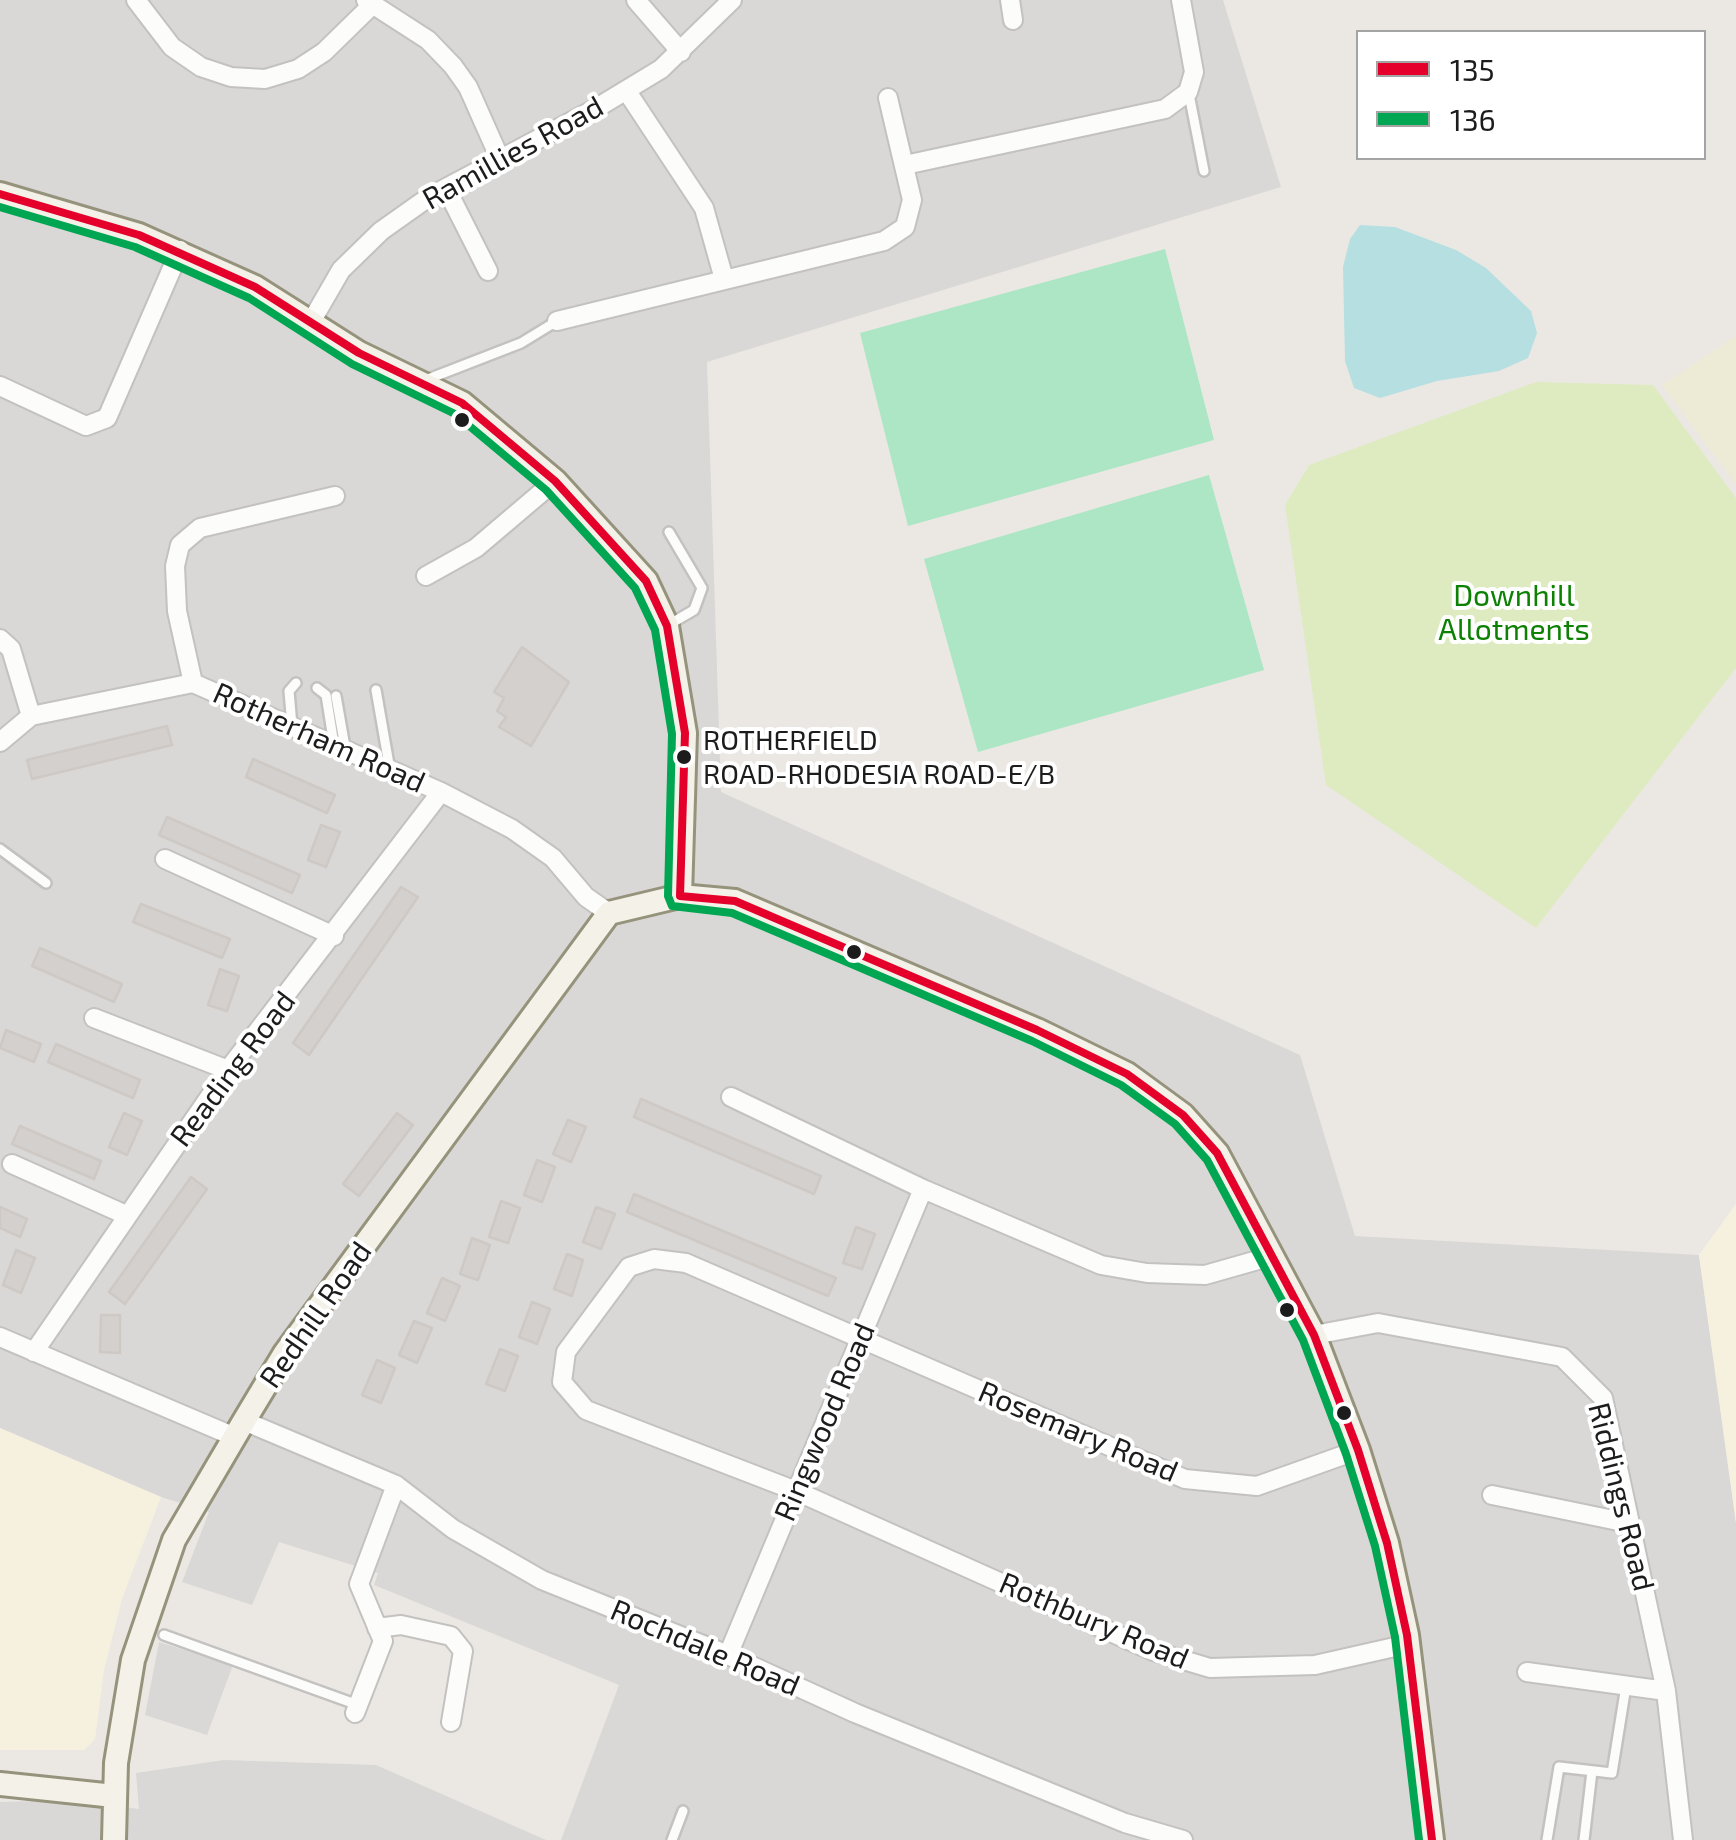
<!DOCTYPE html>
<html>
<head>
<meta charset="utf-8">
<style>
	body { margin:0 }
	#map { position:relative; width:1736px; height:1840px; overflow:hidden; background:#ebe8e4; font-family:"Exo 2",sans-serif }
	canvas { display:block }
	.legend { position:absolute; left:1356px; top:30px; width:350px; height:130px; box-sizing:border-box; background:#fff; border:2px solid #a4a4a4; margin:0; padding:12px 18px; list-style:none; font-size:30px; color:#1c1c1c }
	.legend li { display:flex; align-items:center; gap:20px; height:50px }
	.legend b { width:50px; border:2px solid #a4a4a4 }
</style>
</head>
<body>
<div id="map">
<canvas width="1736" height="1840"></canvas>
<ul class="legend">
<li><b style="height:12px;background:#e4002b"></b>135</li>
<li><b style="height:12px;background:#00a651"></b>136</li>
</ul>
</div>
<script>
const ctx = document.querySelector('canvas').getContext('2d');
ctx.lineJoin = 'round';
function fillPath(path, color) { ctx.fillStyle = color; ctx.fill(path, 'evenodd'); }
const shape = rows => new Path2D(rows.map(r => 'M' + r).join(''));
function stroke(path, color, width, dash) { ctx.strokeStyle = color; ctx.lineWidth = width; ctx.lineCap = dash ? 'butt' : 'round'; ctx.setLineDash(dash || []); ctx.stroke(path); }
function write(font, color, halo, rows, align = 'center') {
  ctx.font = font + ' "Exo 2",sans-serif'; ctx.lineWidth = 8; ctx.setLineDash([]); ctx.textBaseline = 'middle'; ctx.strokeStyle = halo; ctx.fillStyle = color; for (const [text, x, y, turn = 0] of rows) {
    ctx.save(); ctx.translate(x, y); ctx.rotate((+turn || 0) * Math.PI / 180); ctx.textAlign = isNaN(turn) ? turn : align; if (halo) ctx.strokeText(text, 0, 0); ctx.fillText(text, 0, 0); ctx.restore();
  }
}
const residential = shape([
	[0,0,1223,0,1281,187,707,362,721,792,1300,1055,1355,1236,1699,1255,1736,1523,1736,1840,561,1840,619,1685,374,1585,378,1573,279,1542,252,1605,182,1582,209,1512,161,1497,0,1428],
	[159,1642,233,1665,207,1735,145,1715],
	[224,1760,376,1765,546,1840,0,1840,0,1802,72,1800,139,1809,136,1773]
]);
const education = shape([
	[1736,1204,1736,1523,1699,1255],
	[0,1428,161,1497,122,1599,104,1670,95,1739,84,1750,0,1750]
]);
const farmland = shape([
	[1736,336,1736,484,1662,385]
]);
const grass = shape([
	[1536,382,1653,385,1736,498,1736,668,1536,928,1326,785,1285,505,1309,465]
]);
const pitch = shape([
	[1165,249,1214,440,908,526,860,333],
	[1209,475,1264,670,978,752,924,559]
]);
const water = shape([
	[1360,225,1395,227,1456,250,1486,268,1531,311,1537,333,1528,358,1499,371,1437,381,1380,398,1354,388,1345,361,1343,267,1350,239]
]);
const building = shape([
	[522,647,569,682,531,746,499,727,506,717,497,711,504,698,494,692,522,647],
	[167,726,172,745,32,779,27,760,167,726],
	[253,759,335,795,327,813,246,777,253,759],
	[167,817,300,875,292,893,159,835,167,817],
	[321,825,340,832,326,867,308,860,321,825],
	[401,887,418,897,309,1055,293,1043,401,887],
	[141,904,230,939,222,958,133,922,141,904],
	[40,948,122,984,114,1002,32,966,40,948],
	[220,969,239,976,227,1011,208,1005,220,969],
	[6,1030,41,1044,34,1062,0,1048,6,1030],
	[56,1044,140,1080,133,1098,48,1062,56,1044],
	[641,1099,821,1176,814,1194,634,1117,641,1099],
	[124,1113,142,1121,127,1155,109,1147,124,1113],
	[397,1113,413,1125,359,1196,343,1184,397,1113],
	[568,1120,586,1127,571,1162,553,1154,568,1120],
	[20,1126,101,1161,94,1179,12,1144,20,1126],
	[537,1160,555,1167,542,1202,524,1195,537,1160],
	[191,1177,207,1189,125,1304,109,1292,191,1177],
	[634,1194,836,1278,828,1296,627,1212,634,1194],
	[501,1201,520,1208,508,1243,489,1237,501,1201],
	[0,1207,27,1219,20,1237,0,1228,0,1207],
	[596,1207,615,1214,601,1249,583,1242,596,1207],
	[856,1227,875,1234,862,1269,843,1263,856,1227],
	[472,1238,490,1245,478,1280,460,1274,472,1238],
	[16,1250,35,1258,21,1293,3,1285,16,1250],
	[567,1254,583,1260,572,1296,554,1289,567,1254],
	[442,1278,460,1286,445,1321,427,1313,442,1278],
	[532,1302,550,1309,537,1344,519,1337,532,1302],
	[101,1315,120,1315,120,1353,100,1352,101,1315],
	[414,1321,432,1328,417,1363,399,1355,414,1321],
	[500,1349,518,1356,505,1391,486,1384,500,1349],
	[377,1360,395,1368,381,1403,362,1395,377,1360]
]);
const lane = shape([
	[1189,94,1204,171],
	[423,381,521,343,557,321],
	[669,532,702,588,694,610,670,624],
	[317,688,326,695,334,745],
	[376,690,390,770],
	[336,696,345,747],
	[292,726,289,691,296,683],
	[0,849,46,883],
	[164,1635,358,1705],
	[672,1840,683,1811],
	[1547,1840,1559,1767,1612,1773,1626,1686],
	[1584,1840,1592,1771]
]);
const street = shape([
	[136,0,172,47,201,67,231,77,265,79,298,69,324,52,371,6],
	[366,0,428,40,453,66,468,87,500,159],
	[636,0,681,52],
	[1010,0,1013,20],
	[626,90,704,208,724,279],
	[905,165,1165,109,1188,92,1194,72,1181,0],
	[446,188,488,271],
	[557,321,884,241,905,227,912,200,888,98],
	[311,322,341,270,381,231,429,197,595,109,661,69,732,0],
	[0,386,86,426,107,418,180,250],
	[426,576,476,548,555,481],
	[0,639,11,649,31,716],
	[193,683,177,611,175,566,180,545,200,528,335,496],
	[0,742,31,716,193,683,441,792,512,829,553,858,586,897,609,913],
	[165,859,334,936],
	[94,1018,228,1070],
	[731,1097,923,1189,1101,1265,1147,1273,1205,1275,1272,1256],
	[12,1164,126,1215],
	[1314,1335,1378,1323,1562,1357,1603,1398,1666,1691,1683,1840],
	[0,1337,235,1437],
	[34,1352,228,1070,441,792],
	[244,1421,396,1485,453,1529,542,1580,728,1655,855,1713,1125,1823,1183,1840],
	[1358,1450,1257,1486,1185,1479,686,1263,654,1259,629,1267,566,1352,562,1382,586,1410,796,1491,1153,1651,1210,1668,1315,1665,1408,1644],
	[1492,1495,1628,1523],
	[377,1628,401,1625,451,1636,463,1651,451,1722],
	[728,1655,923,1189],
	[1527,1672,1666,1691],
	[355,1713,383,1641,359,1584,396,1485]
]);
const secondary = shape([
	[0,194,139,235,255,287,359,353,462,403,555,481,646,581,667,626,685,733,680,896],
	[0,1784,114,1796],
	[114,1840,116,1763,133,1660,174,1540,244,1421,285,1353,609,913,680,896,735,901,1037,1030,1127,1074,1183,1115,1217,1153,1314,1335,1358,1450,1387,1543,1407,1635,1432,1840]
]);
const bus1 = shape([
	[0,194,139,235,255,287,359,353,462,403,555,481,646,581,667,626,685,733,680,896,735,901,1037,1030,1127,1074,1183,1115,1217,1153,1314,1335,1358,1450,1387,1543,1407,1635,1432,1840]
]);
const bus2 = shape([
	[0,207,135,247,249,298,352,364,455,414,546,490,635,588,655,630,672,734,668,896,672,906,732,913,1032,1041,1121,1085,1175,1124,1207,1160,1303,1340,1346,1454,1375,1546,1395,1637,1419,1840]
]);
const markers = [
	[462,420,9,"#1c1c1c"],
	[684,757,9,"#1c1c1c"],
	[854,952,9,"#1c1c1c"],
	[1287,1310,9,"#1c1c1c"],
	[1344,1413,9,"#1c1c1c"]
];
const busNames = [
	["ROTHERFIELD",703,741],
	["ROAD-RHODESIA ROAD-E/B",703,775]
];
const streetNames = [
	["Ramillies Road",513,153,-29],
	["Rotherham Road",319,738,24],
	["Reading Road",233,1069,-53],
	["Redhill Road",316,1315,-55],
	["Ringwood Road",825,1422,-67],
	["Rosemary Road",1078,1432,23],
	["Riddings Road",1621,1497,76],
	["Rothbury Road",1094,1621,23],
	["Rochdale Road",705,1648,23]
];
const parkNames = [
	["Downhill",1514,596],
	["Allotments",1514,630]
];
fillPath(residential, '#dad8d6');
fillPath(education, '#f6f1de');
fillPath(farmland, '#edead6');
fillPath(grass, '#deebc0');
fillPath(pitch, '#ace6c4');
fillPath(water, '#b5dfe1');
fillPath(building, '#d3d0cd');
stroke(building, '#cec9c5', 2.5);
stroke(lane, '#c3c2c0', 14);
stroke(street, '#c3c2c0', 22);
stroke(secondary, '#96937c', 28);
stroke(lane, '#fcfcfb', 9);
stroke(street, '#fcfcfb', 18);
stroke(secondary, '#f4f1e8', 22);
stroke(bus1, '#e4002b', 8);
stroke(bus2, '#00a651', 8);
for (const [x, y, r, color] of markers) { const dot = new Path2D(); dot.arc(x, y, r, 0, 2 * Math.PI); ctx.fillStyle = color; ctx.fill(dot); stroke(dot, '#fff', 4); }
write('28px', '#1c1c1c', '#fff', busNames, 'left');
write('30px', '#1c1c1c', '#fff', streetNames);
write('30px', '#0d8104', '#fff', parkNames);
</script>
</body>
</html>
